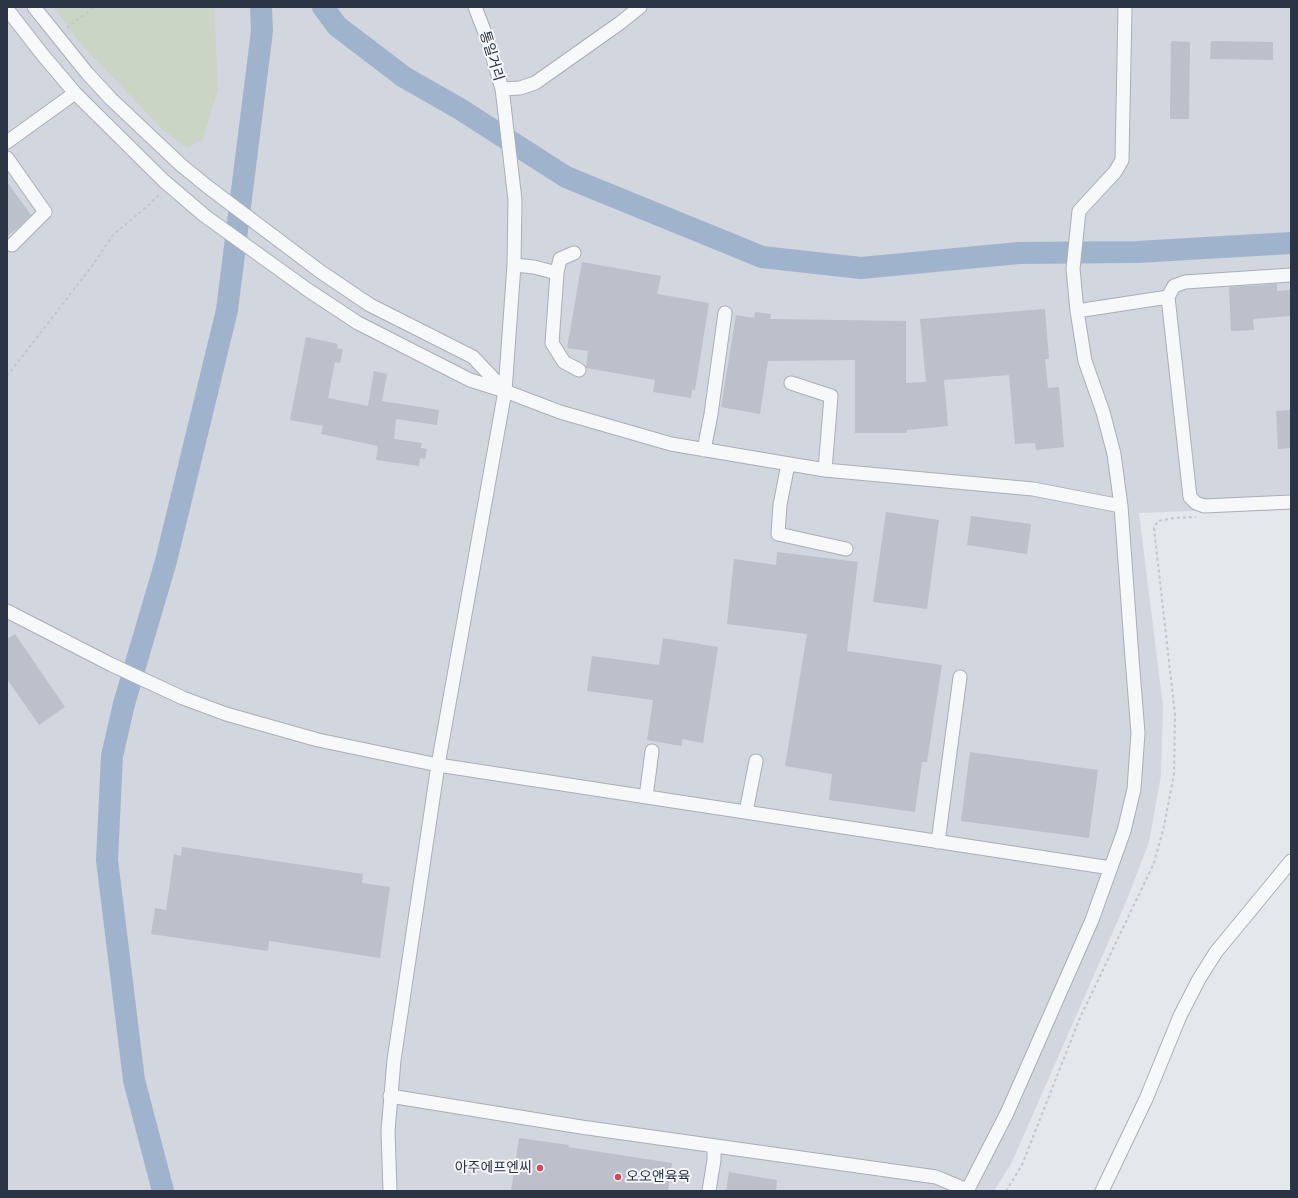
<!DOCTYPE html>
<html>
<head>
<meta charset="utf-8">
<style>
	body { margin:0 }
	#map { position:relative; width:1298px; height:1198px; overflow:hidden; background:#e4e7ec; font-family:Signika,sans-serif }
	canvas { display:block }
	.frame { position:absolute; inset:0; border:8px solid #2b3445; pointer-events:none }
</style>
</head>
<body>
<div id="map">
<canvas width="1298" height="1198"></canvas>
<div class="frame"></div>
</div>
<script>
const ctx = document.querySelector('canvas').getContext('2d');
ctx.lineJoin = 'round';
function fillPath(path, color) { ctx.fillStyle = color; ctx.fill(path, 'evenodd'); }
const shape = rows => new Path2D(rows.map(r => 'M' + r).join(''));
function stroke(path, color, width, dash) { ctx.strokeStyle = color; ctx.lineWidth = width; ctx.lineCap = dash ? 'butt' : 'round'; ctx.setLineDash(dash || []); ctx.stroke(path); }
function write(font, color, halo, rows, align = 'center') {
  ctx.font = font + ' Signika,"Noto Sans KR",sans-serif'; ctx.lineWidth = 4; ctx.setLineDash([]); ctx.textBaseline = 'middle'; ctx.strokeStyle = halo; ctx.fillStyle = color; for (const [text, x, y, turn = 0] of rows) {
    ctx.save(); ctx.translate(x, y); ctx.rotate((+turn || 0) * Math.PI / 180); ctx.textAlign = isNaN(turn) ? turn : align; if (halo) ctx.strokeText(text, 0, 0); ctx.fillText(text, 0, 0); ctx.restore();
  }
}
const built = shape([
	[7,7,1291,7,1291,507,1139,513,1163,706,1161,775,1149,842,1126,902,1012,1162,994,1191,7,1191]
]);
const green = shape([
	[54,7,214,7,218,89,203,139,187,148,163,130,80,43]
]);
const river = shape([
	[323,7,337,26,404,77,460,109,566,177,762,257,861,268,1019,253,1137,252,1291,243],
	[163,1191,134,1080,107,860,112,756,124,704,166,561,227,310,262,31,261,7]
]);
const building = shape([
	[1171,41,1190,42,1189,119,1170,119],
	[1211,41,1273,42,1273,60,1210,59],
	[7,182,31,215,18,228,7,236],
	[582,262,661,276,657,294,709,303,695,390,692,390,691,398,653,392,655,380,586,368,588,351,567,348],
	[1277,284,1277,291,1291,290,1291,316,1253,319,1254,330,1231,331,1229,287],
	[1045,309,1049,359,1045,359,1048,388,1059,387,1064,447,1036,450,1035,443,1015,444,1009,375,944,380,948,426,907,430,907,433,855,433,855,360,768,361,760,414,721,407,736,315,754,318,755,312,771,314,770,319,906,321,906,383,926,382,920,319],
	[306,337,338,344,337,348,343,349,340,363,335,362,328,398,368,406,374,371,387,374,382,401,439,410,437,425,396,419,394,439,422,443,421,448,427,449,425,459,420,458,419,466,376,460,378,446,321,434,323,426,290,420],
	[1291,410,1291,448,1278,449,1276,411],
	[886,512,939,520,927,609,873,602],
	[971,516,1031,524,1027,554,967,545],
	[777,552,858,562,847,651,942,665,927,762,922,762,915,812,829,800,832,774,785,766,807,634,727,624,734,559,776,565],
	[15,634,65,707,39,725,7,679,7,639],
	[663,638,718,647,703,743,682,739,682,746,647,740,653,700,587,691,592,656,659,665],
	[970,752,1098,770,1089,838,961,821],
	[182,847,363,874,362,883,390,887,380,958,269,941,268,951,151,934,155,908,166,910,174,854,181,856],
	[519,1138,569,1145,568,1147,672,1163,668,1191,511,1191],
	[729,1172,777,1180,776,1191,726,1191]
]);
const path = shape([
	[67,28,94,7],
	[7,376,89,270,114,234,150,204,160,194],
	[1006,1191,1022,1165,1079,1020,1154,863,1164,826,1174,774,1175,715,1154,528,1158,521,1174,518,1196,517]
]);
const minor = shape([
	[34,7,87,73,111,99,181,165,208,187,321,272,370,305,473,357,504,390],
	[7,9,42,54,75,93,164,181,205,216,308,290,358,323,470,380,505,391,560,412,671,444,825,470,1033,489,1121,506],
	[502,89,520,88,535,83,620,23,640,7],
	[7,142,75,93],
	[7,158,45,212,12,245],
	[574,253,560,259,557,273,552,343,564,362,579,370],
	[514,265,534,267,557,273],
	[1291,275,1185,282,1174,286,1168,297,1190,497,1196,503,1204,506,1291,502],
	[1077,311,1168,297],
	[791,383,831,396,825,470],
	[704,450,711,414,725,313],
	[788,464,780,505,778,534,846,549],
	[7,611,110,664,183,698,226,714,318,740,438,765,1111,868],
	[646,797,652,751],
	[746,812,756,761],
	[938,842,960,677],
	[390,1096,581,1127,936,1177,967,1190],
	[390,1191,388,1131,394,1060,438,765,505,391,514,265,515,200,504,105,502,89,487,38,475,7],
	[709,1191,714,1160,714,1146],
	[967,1191,1007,1113,1092,920,1124,831,1134,789,1138,733,1132,658,1121,506,1114,454,1103,412,1085,361,1077,311,1073,269,1079,211,1115,172,1122,160,1125,7],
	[1102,1191,1146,1099,1180,1016,1199,979,1216,952,1291,861]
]);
const markers = [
	[540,1168,4,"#d1495b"],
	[618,1177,4,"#d1495b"]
];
const streetNames = [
	["통일거리",491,56,73]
];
const poiNames = [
	["아주에프엔씨",532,1168],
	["오오앤육육",626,1177,"left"]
];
fillPath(built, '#d2d6de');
fillPath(green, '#c9d6c5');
stroke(river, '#9fb4cc', 22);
fillPath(building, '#bbc0ca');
stroke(minor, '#a9aeb7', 15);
stroke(path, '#c2c5cb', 2, [3, 3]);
stroke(minor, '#f7f8fa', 13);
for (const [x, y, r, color] of markers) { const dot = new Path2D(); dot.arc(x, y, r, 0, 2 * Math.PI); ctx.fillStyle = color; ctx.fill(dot); stroke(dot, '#f4f6f9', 1.5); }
write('14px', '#2b3445', '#f4f6f9', streetNames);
write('14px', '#2b3445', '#f4f6f9', poiNames, 'right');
</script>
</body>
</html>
